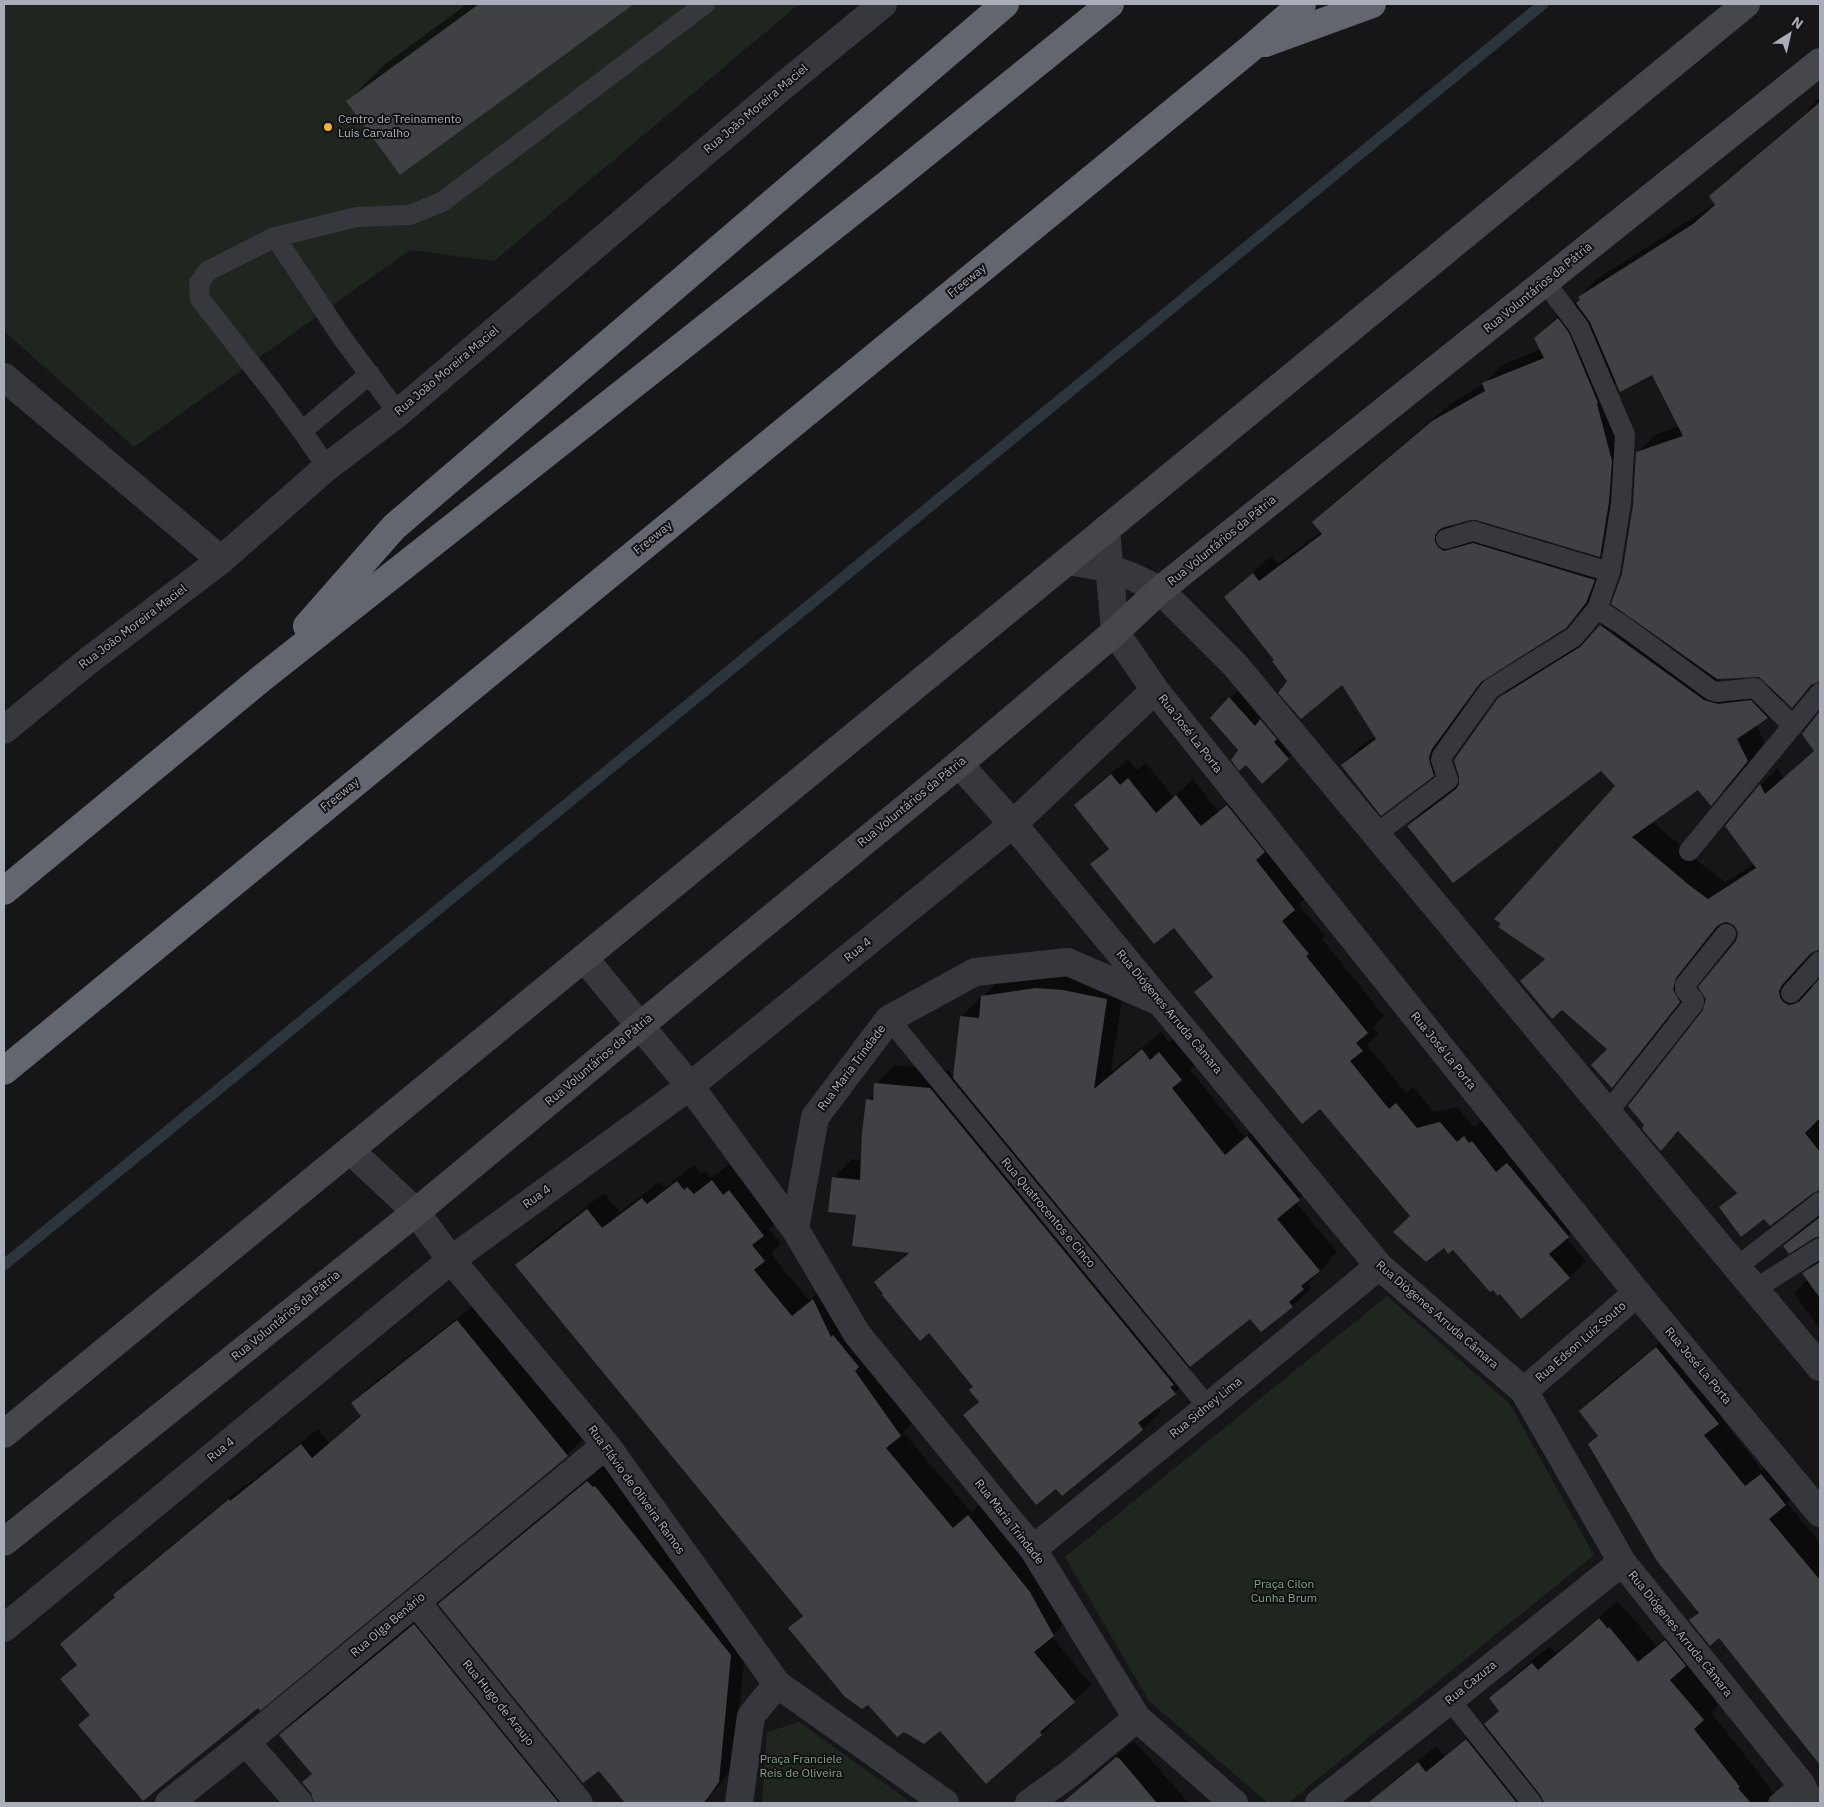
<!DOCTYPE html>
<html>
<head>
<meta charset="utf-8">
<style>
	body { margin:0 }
	#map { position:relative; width:1824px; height:1807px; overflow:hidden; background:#161618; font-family:"IBM Plex Sans",sans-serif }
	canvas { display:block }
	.frame { position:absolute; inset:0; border:5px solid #a8adb8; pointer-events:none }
	.north { position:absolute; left:1764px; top:10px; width:50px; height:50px; -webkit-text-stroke:4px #111113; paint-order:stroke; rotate:35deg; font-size:14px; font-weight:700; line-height:20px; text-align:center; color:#a8adb8 }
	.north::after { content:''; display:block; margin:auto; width:18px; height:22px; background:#a8adb8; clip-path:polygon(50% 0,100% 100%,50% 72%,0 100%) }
</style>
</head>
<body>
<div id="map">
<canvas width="1824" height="1807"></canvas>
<div class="frame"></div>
<div class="north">N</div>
</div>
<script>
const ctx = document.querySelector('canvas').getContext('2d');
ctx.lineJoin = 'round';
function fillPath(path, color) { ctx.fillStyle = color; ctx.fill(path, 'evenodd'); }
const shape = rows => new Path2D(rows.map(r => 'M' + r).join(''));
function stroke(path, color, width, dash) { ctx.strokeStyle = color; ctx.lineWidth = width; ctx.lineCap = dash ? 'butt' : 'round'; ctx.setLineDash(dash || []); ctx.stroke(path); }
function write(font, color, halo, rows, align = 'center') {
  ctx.font = font + ' "IBM Plex Sans",sans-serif'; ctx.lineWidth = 4; ctx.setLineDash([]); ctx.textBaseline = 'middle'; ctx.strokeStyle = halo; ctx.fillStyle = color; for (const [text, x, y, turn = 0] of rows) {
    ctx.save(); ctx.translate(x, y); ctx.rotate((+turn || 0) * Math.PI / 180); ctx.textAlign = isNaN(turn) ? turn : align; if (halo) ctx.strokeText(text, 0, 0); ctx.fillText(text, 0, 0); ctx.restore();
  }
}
const green = shape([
	[4,4,799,4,494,261,410,250,134,447,4,331],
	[1387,1296,1510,1404,1594,1555,1288,1803,1268,1803,1149,1701,1065,1557],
	[799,1722,912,1803,762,1803,767,1732]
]);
const shadow = shape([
	[467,4,632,4,401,174,348,101,384,65],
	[1820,97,1820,680,1817,681,1792,706,1785,699,1767,717,1756,725,1765,743,1728,787,1711,804,1698,789,1652,821,1706,868,1726,882,1755,863,1727,826,1761,785,1778,768,1783,778,1815,750,1803,734,1820,713,1820,948,1816,949,1797,971,1797,979,1806,987,1813,987,1820,979,1820,1189,1765,1217,1721,1208,1737,1191,1680,1130,1661,1149,1704,1011,1739,936,1738,930,1735,924,1728,921,1723,921,1693,959,1690,972,1696,984,1629,1069,1612,1087,1609,1049,1562,1008,1522,981,1545,958,1617,786,1602,769,1408,826,1426,809,1460,782,1499,699,1517,681,1594,633,1618,607,1634,505,1637,453,1655,435,1680,426,1652,373,1617,383,1614,385,1618,537,1600,555,1476,518,1452,524,1455,529,1462,533,1492,526,1612,562,1604,584,1584,608,1565,627,1489,675,1450,730,1451,756,1433,775,1342,765,1360,747,1376,736,1342,683,1288,681,1276,660,1226,597,1271,556,1278,564,1322,531,1314,522,1332,504,1452,403,1484,384,1502,365,1541,349,1535,338,1554,320,1576,301,1578,303,1581,300,1579,297,1597,279,1716,203,1711,196,1728,179,1807,112,1807,111],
	[1760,676,1768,684,1736,687,1722,683,1716,678],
	[1239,689,1297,750,1288,758,1240,750,1212,718],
	[1128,759,1137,770,1146,763,1173,797,1193,779,1218,811,1244,789,1311,893,1299,905,1325,936,1322,939,1384,1016,1373,1027,1379,1033,1367,1045,1406,1093,1413,1087,1434,1112,1457,1107,1474,1127,1481,1121,1486,1127,1489,1125,1584,1220,1566,1238,1586,1261,1569,1278,1500,1293,1453,1248,1444,1246,1411,1216,1321,1107,1196,992,1213,975,1174,926,1091,864,1109,847,1075,805,1092,789],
	[1055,969,1125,980,1111,1072,1161,1032,1169,1042,1179,1034,1200,1060,1190,1070,1245,1137,1267,1119,1318,1181,1296,1202,1337,1252,1308,1284,1311,1288,1292,1306,1250,1317,1188,1369,1193,1374,1175,1393,1157,1407,1161,1411,1144,1428,1135,1418,1056,1487,965,1415,980,1400,974,1386,929,1332,885,1294,876,1282,909,1251,857,1214,833,1178,852,1159,862,1160,868,1100,875,1092,876,1084,894,1065,948,1070,954,1077,961,1017,980,998,982,998,1001,978],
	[729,1164,740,1179,746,1174,780,1218,769,1229,781,1243,771,1254,809,1300,830,1283,917,1418,903,1432,971,1512,986,1499,1070,1618,1052,1636,1091,1685,1057,1716,1058,1717,1042,1734,987,1782,940,1730,869,1703,789,1628,803,1614,517,1265,533,1248,604,1193,620,1212,659,1182,664,1188,694,1165,701,1174,705,1171,711,1178],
	[1820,1214,1820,1235,1785,1246,1802,1229],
	[1820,1257,1820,1329,1794,1293,1808,1279,1803,1274],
	[474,1305,583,1439,567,1455,258,1706,91,1714,62,1679,77,1663,62,1644,115,1596,131,1579,246,1484,247,1485,318,1429,329,1443,362,1414,352,1403,369,1387],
	[1674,1331,1735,1406,1722,1419,1762,1470,1778,1458,1802,1487,1787,1503,1820,1543,1820,1752,1773,1648,1719,1637,1691,1620,1699,1612,1589,1445,1599,1435,1580,1411,1597,1394],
	[603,1466,609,1473,611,1472,746,1640,734,1766,705,1803,639,1803,625,1801,599,1769,439,1604,455,1589],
	[1617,1602,1626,1612,1627,1611,1656,1646,1683,1624,1721,1702,1711,1712,1782,1803,1376,1803,1374,1800,1391,1783,1436,1746,1444,1756,1484,1723,1486,1725,1500,1710,1490,1699,1508,1681,1550,1646,1556,1653],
	[434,1605,578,1783,557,1803,274,1803,298,1784,314,1799,315,1798,303,1782,313,1773,281,1735,300,1715],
	[1134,1741,1189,1803,1069,1803,1072,1800,1070,1798,1087,1780]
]);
const stream = shape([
	[4,1265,1543,4]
]);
const building = shape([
	[479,4,634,4,400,175,346,101],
	[1820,102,1820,681,1811,685,1792,708,1759,677,1717,679,1611,604,1622,574,1633,505,1636,452,1683,436,1652,375,1620,392,1590,322,1576,303,1580,300,1578,297,1693,224,1715,205,1709,196],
	[1558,318,1569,333,1598,403,1597,404,1612,461,1609,502,1600,557,1476,520,1470,520,1442,528,1438,531,1435,536,1435,542,1438,547,1444,551,1473,543,1595,580,1586,603,1566,628,1481,682,1432,749,1429,757,1430,763,1434,776,1381,816,1341,765,1376,739,1342,685,1301,719,1278,693,1287,681,1272,661,1274,660,1224,597,1253,573,1259,581,1322,534,1312,522,1432,421,1485,391,1482,383,1544,358,1534,338],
	[1600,625,1704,700,1718,704,1751,700,1768,718,1737,739,1748,761,1711,806,1698,790,1632,837,1689,885,1708,899,1756,868,1725,826,1760,784,1765,794,1814,751,1802,734,1820,711,1820,949,1811,953,1782,985,1779,991,1780,997,1783,1002,1789,1005,1794,1004,1800,1001,1820,978,1820,1118,1805,1133,1820,1152,1820,1190,1813,1193,1770,1226,1764,1219,1741,1237,1719,1207,1737,1193,1678,1131,1661,1151,1642,1129,1644,1125,1628,1106,1703,1010,1706,999,1698,987,1736,941,1738,935,1737,930,1734,925,1727,922,1722,923,1717,926,1676,978,1673,990,1680,1002,1612,1088,1591,1065,1607,1049,1562,1010,1552,1019,1520,981,1545,959,1498,927,1501,924,1494,919,1615,786,1601,771,1453,883,1407,826,1456,789,1459,784,1459,777,1454,760,1498,698,1580,647],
	[1229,697,1255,726,1260,719,1277,739,1274,742,1289,759,1262,784,1246,765,1239,771,1231,760,1238,750,1210,718],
	[1111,774,1120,785,1128,778,1156,813,1176,795,1201,826,1227,805,1265,852,1256,860,1295,910,1282,921,1309,954,1306,956,1368,1033,1356,1043,1363,1051,1350,1061,1389,1109,1396,1103,1417,1128,1440,1122,1457,1142,1464,1136,1469,1143,1472,1141,1496,1172,1507,1163,1569,1237,1549,1254,1570,1278,1521,1319,1500,1294,1498,1296,1493,1290,1490,1292,1453,1250,1448,1254,1444,1248,1426,1262,1393,1232,1410,1216,1320,1109,1302,1124,1194,992,1213,977,1174,928,1154,944,1090,864,1109,849,1074,805],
	[1036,988,1063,990,1107,999,1094,1089,1142,1049,1150,1060,1159,1052,1182,1080,1172,1088,1225,1155,1247,1136,1300,1200,1277,1219,1320,1271,1301,1286,1304,1289,1289,1302,1293,1307,1261,1332,1250,1319,1190,1367,953,1078,960,1016,979,1018,981,996],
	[874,1083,930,1088,1174,1385,1170,1387,1176,1394,1138,1423,1143,1430,1062,1496,1056,1489,1036,1505,963,1415,979,1402,969,1390,973,1387,929,1333,920,1341,882,1295,883,1294,874,1282,909,1253,852,1246,856,1215,828,1212,832,1177,860,1180,862,1133,866,1099,873,1100],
	[712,1180,723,1195,729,1190,764,1236,752,1245,765,1261,754,1270,792,1316,813,1299,831,1337,833,1335,859,1367,855,1371,901,1436,886,1448,953,1528,968,1515,1030,1592,1054,1636,1034,1652,1075,1702,1040,1732,1042,1735,986,1784,940,1731,924,1744,904,1732,897,1737,868,1705,862,1709,845,1697,788,1628,803,1616,515,1265,587,1209,602,1228,642,1198,647,1204,677,1181,684,1190,687,1187,694,1194],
	[1820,1217,1820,1236,1814,1238,1789,1254,1783,1246],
	[1820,1262,1820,1298,1802,1273],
	[457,1320,568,1456,260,1711,258,1708,143,1801,78,1725,90,1715,60,1679,77,1665,60,1644,115,1597,113,1595,229,1499,230,1501,301,1444,312,1458,361,1416,351,1403],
	[1656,1347,1719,1424,1704,1435,1745,1486,1761,1474,1786,1505,1769,1519,1820,1580,1820,1765,1719,1638,1710,1646,1689,1620,1699,1613,1657,1561,1588,1444,1598,1436,1579,1411],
	[587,1481,593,1487,595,1486,731,1655,719,1782,704,1803,625,1803,599,1771,583,1783,438,1604],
	[1599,1618,1608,1629,1609,1627,1638,1662,1665,1640,1686,1666,1670,1680,1704,1720,1694,1729,1740,1787,1738,1788,1751,1803,1544,1803,1541,1796,1484,1724,1499,1711,1489,1698,1532,1663,1538,1670],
	[414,1624,559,1803,314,1803,311,1793,302,1782,312,1774,279,1735],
	[1466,1739,1517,1803,1368,1803,1418,1762,1426,1772],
	[1116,1757,1120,1759,1157,1803,1062,1803]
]);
const service = shape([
	[275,237,343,339,398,413],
	[302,431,370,374],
	[327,467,302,431,273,392,200,299,199,283,208,271,275,237,357,217,410,215,442,202,705,4],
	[1446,539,1473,531,1610,572],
	[1597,609,1621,624,1711,690,1717,692,1755,688,1793,726],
	[1376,834,1448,780,1441,760,1442,756,1490,689,1574,637,1597,609,1610,572,1621,503,1625,435,1579,327,1545,282],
	[1689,851,1820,693],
	[1791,993,1820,961],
	[889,1019,1208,1407],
	[1608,1112,1694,1003,1694,1000,1685,990,1685,985,1726,934],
	[1737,1267,1820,1202],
	[1755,1289,1820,1248],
	[1450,1700,1532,1803],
	[1778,1803,1801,1784]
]);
const minor = shape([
	[4,377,221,560],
	[1155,690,1013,824,1379,1266,1524,1391,1622,1562,1801,1784,1810,1803],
	[584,958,690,1086,795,1229,857,1334,1033,1549,1137,1718,1234,1803],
	[350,1150,416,1212,451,1260,606,1445,777,1684,945,1803],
	[795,1229,815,1117,889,1019,975,972,1068,962,1155,1000],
	[1524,1391,1637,1293],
	[1033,1549,1208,1407,1379,1266],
	[416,1602,579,1803],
	[4,1628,451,1260,690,1086,1013,824,959,764],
	[246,1742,299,1803],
	[169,1803,246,1742,606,1445],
	[739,1803,751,1716,777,1684],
	[1029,1803,1068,1775,1137,1718],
	[1319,1803,1450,1700,1622,1562]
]);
const tertiary = shape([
	[1106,529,1115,632,1155,690,1637,1293,1820,1513],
	[1068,561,1108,568,1133,577,1160,590,1235,665,1820,1367],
	[4,730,88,661,221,560,327,467,398,413,783,86,883,4]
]);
const secondary = shape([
	[4,1434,1746,4],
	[4,1542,416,1212,641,1025,959,764,1115,632,1160,590,1820,62]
]);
const motorway = shape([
	[1265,43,1372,4],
	[307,626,394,527,1005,4],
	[4,891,262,678,890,182,1110,4],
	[4,1071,1250,49,1302,4]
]);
const markers = [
	[328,127,5,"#f2b134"]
];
const streetNames = [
	["Rua João Moreira Maciel",756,109,-40],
	["Freeway",967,281,-39],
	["Rua Voluntários da Pátria",1538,288,-39],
	["Rua João Moreira Maciel",447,371,-40],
	["Freeway",653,538,-39],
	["Rua Voluntários da Pátria",1222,541,-39],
	["Rua João Moreira Maciel",133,627,-37],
	["Rua José La Porta",1190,734,52],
	["Freeway",340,795,-39],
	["Rua Voluntários da Pátria",912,802,-39],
	["Rua 4",858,950,-39],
	["Rua Diógenes Arruda Câmara",1169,1012,50],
	["Rua José La Porta",1443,1051,51],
	["Rua Voluntários da Pátria",599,1060,-40],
	["Rua Maria Trindade",852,1068,-53],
	["Rua 4",537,1197,-36],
	["Rua Quatrocentos e Cinco",1048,1213,50],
	["Rua Diógenes Arruda Câmara",1437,1315,41],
	["Rua Voluntários da Pátria",286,1316,-39],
	["Rua Edson Luiz Souto",1581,1342,-41],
	["Rua José La Porta",1698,1366,50],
	["Rua Sidney Lima",1206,1408,-39],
	["Rua 4",221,1450,-39],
	["Rua Flávio de Oliveira Ramos",636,1490,54],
	["Rua Maria Trindade",1009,1522,52],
	["Rua Olga Benário",388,1625,-40],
	["Rua Diógenes Arruda Câmara",1680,1634,51],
	["Rua Cazuza",1471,1683,-39],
	["Rua Hugo de Araujo",498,1703,51]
];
const poiNames = [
	["Centro de Treinamento",338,120],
	["Luis Carvalho",338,134]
];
const parkNames = [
	["Praça Cilon",1284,1585],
	["Cunha Brum",1284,1599],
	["Praça Franciele",801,1760],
	["Reis de Oliveira",801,1774]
];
fillPath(green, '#1e261f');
fillPath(shadow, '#0007');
stroke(stream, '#2c353c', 11);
fillPath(building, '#404145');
stroke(service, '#37383d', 20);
stroke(minor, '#37383d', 28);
stroke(tertiary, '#37383d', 28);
stroke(secondary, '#45474d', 28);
stroke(motorway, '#63666e', 28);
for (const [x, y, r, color] of markers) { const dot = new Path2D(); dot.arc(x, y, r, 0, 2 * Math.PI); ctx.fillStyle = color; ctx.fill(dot); stroke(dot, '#111113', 2); }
write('12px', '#a8adb8', '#111113', streetNames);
write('12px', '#a8adb8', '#111113', poiNames, 'left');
write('12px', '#7fa381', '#111113', parkNames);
</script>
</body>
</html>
